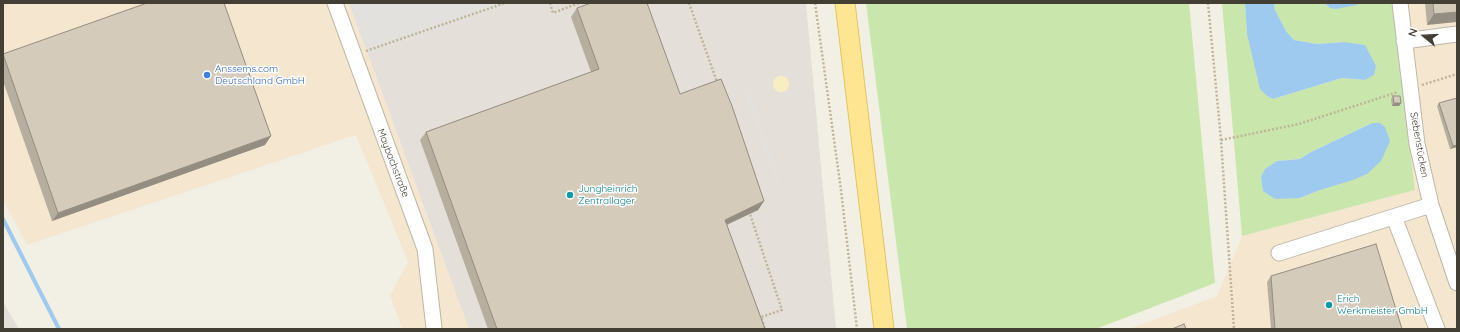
<!DOCTYPE html>
<html>
<head>
<meta charset="utf-8">
<style>
	body { margin:0 }
	#map { position:relative; width:1460px; height:332px; overflow:hidden; background:#f2efe4; font-family:Quicksand,sans-serif }
	canvas { display:block }
	.frame { position:absolute; inset:0; border:4px solid #443f34; pointer-events:none }
	.north { position:absolute; left:1404px; top:16px; width:40px; height:40px; -webkit-text-stroke:3px #fff; paint-order:stroke; rotate:288deg; font-size:11px; font-weight:700; line-height:16px; text-align:center; color:#443f34 }
	.north::after { content:''; display:block; margin:auto; width:14px; height:18px; background:#443f34; clip-path:polygon(50% 0,100% 100%,50% 72%,0 100%) }
</style>
</head>
<body>
<div id="map">
<canvas width="1460" height="332"></canvas>
<div class="frame"></div>
<div class="north">N</div>
</div>
<script>
const ctx = document.querySelector('canvas').getContext('2d');
ctx.lineJoin = 'round';
function fillPath(path, color) { ctx.fillStyle = color; ctx.fill(path, 'evenodd'); }
const shape = rows => new Path2D(rows.map(r => 'M' + r).join(''));
function stroke(path, color, width, dash) { ctx.strokeStyle = color; ctx.lineWidth = width; ctx.lineCap = dash ? 'butt' : 'round'; ctx.setLineDash(dash || []); ctx.stroke(path); }
function write(font, color, halo, rows, align = 'center') {
  ctx.font = font + ' Quicksand,sans-serif'; ctx.lineWidth = 3; ctx.setLineDash([]); ctx.textBaseline = 'middle'; ctx.strokeStyle = halo; ctx.fillStyle = color; for (const [text, x, y, turn = 0] of rows) {
    ctx.save(); ctx.translate(x, y); ctx.rotate((+turn || 0) * Math.PI / 180); ctx.textAlign = isNaN(turn) ? turn : align; if (halo) ctx.strokeText(text, 0, 0); ctx.fillText(text, 0, 0); ctx.restore();
  }
}
const commercial = shape([
	[3,3,349,3,469,329,402,329,390,295,408,262,356,135,27,245,3,200],
	[1392,3,1457,3,1457,329,1129,329,1217,296,1242,236,1415,190]
]);
const industrial = shape([
	[349,3,806,3,836,329,469,329],
	[3,302,19,329,3,329]
]);
const green = shape([
	[866,3,1189,3,1215,283,1096,329,907,329],
	[1222,3,1245,3,1247,34,1273,99,1342,78,1365,80,1344,42,1317,44,1294,40,1286,31,1275,10,1274,3,1324,3,1330,8,1357,5,1361,3,1392,3,1415,190,1242,236],
	[1372,123,1320,190,1300,198,1277,161,1300,159,1309,153]
]);
const sand = shape([
	'773 84a8 8 0 1 1 16 0a8 8 0 1 1-16 0Z'
]);
const parking = shape([
	[349,3,516,3,368,54],
	[748,86,781,186,777,187,743,88]
]);
const water = shape([
	[1245,3,1274,3,1275,10,1286,31,1294,40,1317,44,1344,42,1365,45,1376,66,1374,75,1365,80,1342,78,1273,99,1266,95,1260,89,1247,34],
	[1324,3,1361,3,1357,5,1336,9,1330,8],
	[1372,123,1380,123,1385,127,1390,141,1381,161,1367,174,1353,180,1320,190,1300,198,1275,199,1263,191,1261,177,1265,169,1277,161,1300,159,1309,153]
]);
const stream = shape([
	[3,219,59,329]
]);
const path = shape([
	[550,3,553,13,579,3],
	[689,3,717,82],
	[815,3,841,190,857,329],
	[1208,3,1221,140,1234,329],
	[366,51,505,3],
	[1422,85,1457,74],
	[1221,140,1299,124,1398,92],
	[751,211,750,214,782,310,761,317,765,329]
]);
const minor = shape([
	[335,3,425,249,434,328],
	[1400,3,1417,144,1431,205,1457,283],
	[1404,41,1457,34],
	[1394,217,1437,329],
	[1279,253,1431,205]
]);
const major = shape([
	[845,3,884,329]
]);
const wall = shape([
	[1425,3,1457,3,1427,25],
	[577,8,680,94,764,201,758,210,727,225,765,329,488,329,420,140,426,132,591,72,571,17],
	[3,54,265,145,52,221,3,81],
	[1393,96,1401,103,1399,106,1392,106,1391,99],
	[1457,98,1457,147,1450,149,1437,106,1439,103],
	[1271,276,1402,329,1271,329,1267,282]
]);
const shadedWall = shape([
	[1457,12,1457,22,1427,25,1434,14],
	[1394,103,1401,103,1399,106,1392,106],
	[271,136,265,145,52,221,58,213],
	[1457,145,1457,147,1450,149,1453,146],
	[764,201,758,210,719,228,725,220]
]);
const building = shape([
	[147,3,224,3,271,136,58,213,3,54,147,3],
	[591,3,647,3,680,94,721,79,732,106,764,201,725,220,765,329,497,329,426,132,599,69,577,8,591,3],
	[1433,3,1457,3,1457,12,1434,14,1433,3],
	[1393,96,1400,96,1401,103,1394,103,1393,96],
	[1457,98,1457,145,1453,146,1439,103,1457,98],
	[1376,244,1402,329,1275,329,1271,276,1376,244],
	[1184,324,1186,329,1172,329,1184,324]
]);
const markers = [
	[207,75,4,"#3f7fe0"],
	[570,195,4,"#0f9aa8"],
	[1329,305,4,"#0f9aa8"]
];
const shopNames = [
	["Anssems.com",215,69],
	["Deutschland GmbH",215,81]
];
const streetNames = [
	["Siebenstücken",1419,145,80],
	["Maybachstraße",393,163,69]
];
const cultureNames = [
	["Jungheinrich",578,189],
	["Zentrallager",578,201],
	["Erich",1337,299],
	["Werkmeister GmbH",1337,311]
];
fillPath(commercial, '#f5e7cf');
fillPath(industrial, '#e4e0d9');
fillPath(green, '#c9e7ac');
fillPath(sand, '#f7efbf');
fillPath(parking, '#e3e1dd');
fillPath(water, '#9fcaf0');
stroke(stream, '#9fcaf0', 4);
stroke(minor, '#beb7a7', 17);
stroke(major, '#e4c461', 21);
stroke(path, '#bfb498', 2.5, [2, 2]);
stroke(minor, '#fff', 15);
stroke(major, '#fee591', 19);
fillPath(wall, '#b6afa0');
fillPath(shadedWall, '#948e82');
fillPath(building, '#d4cbba');
stroke(building, '#948e82', 1);
for (const [x, y, r, color] of markers) { const dot = new Path2D(); dot.arc(x, y, r, 0, 2 * Math.PI); ctx.fillStyle = color; ctx.fill(dot); stroke(dot, '#fff', 1.5); }
write('10px', '#366cbe', '#fff', shopNames, 'left');
write('10px', '#443f34', '#fff', streetNames);
write('10px', '#0d838f', '#fff', cultureNames, 'left');
</script>
</body>
</html>
